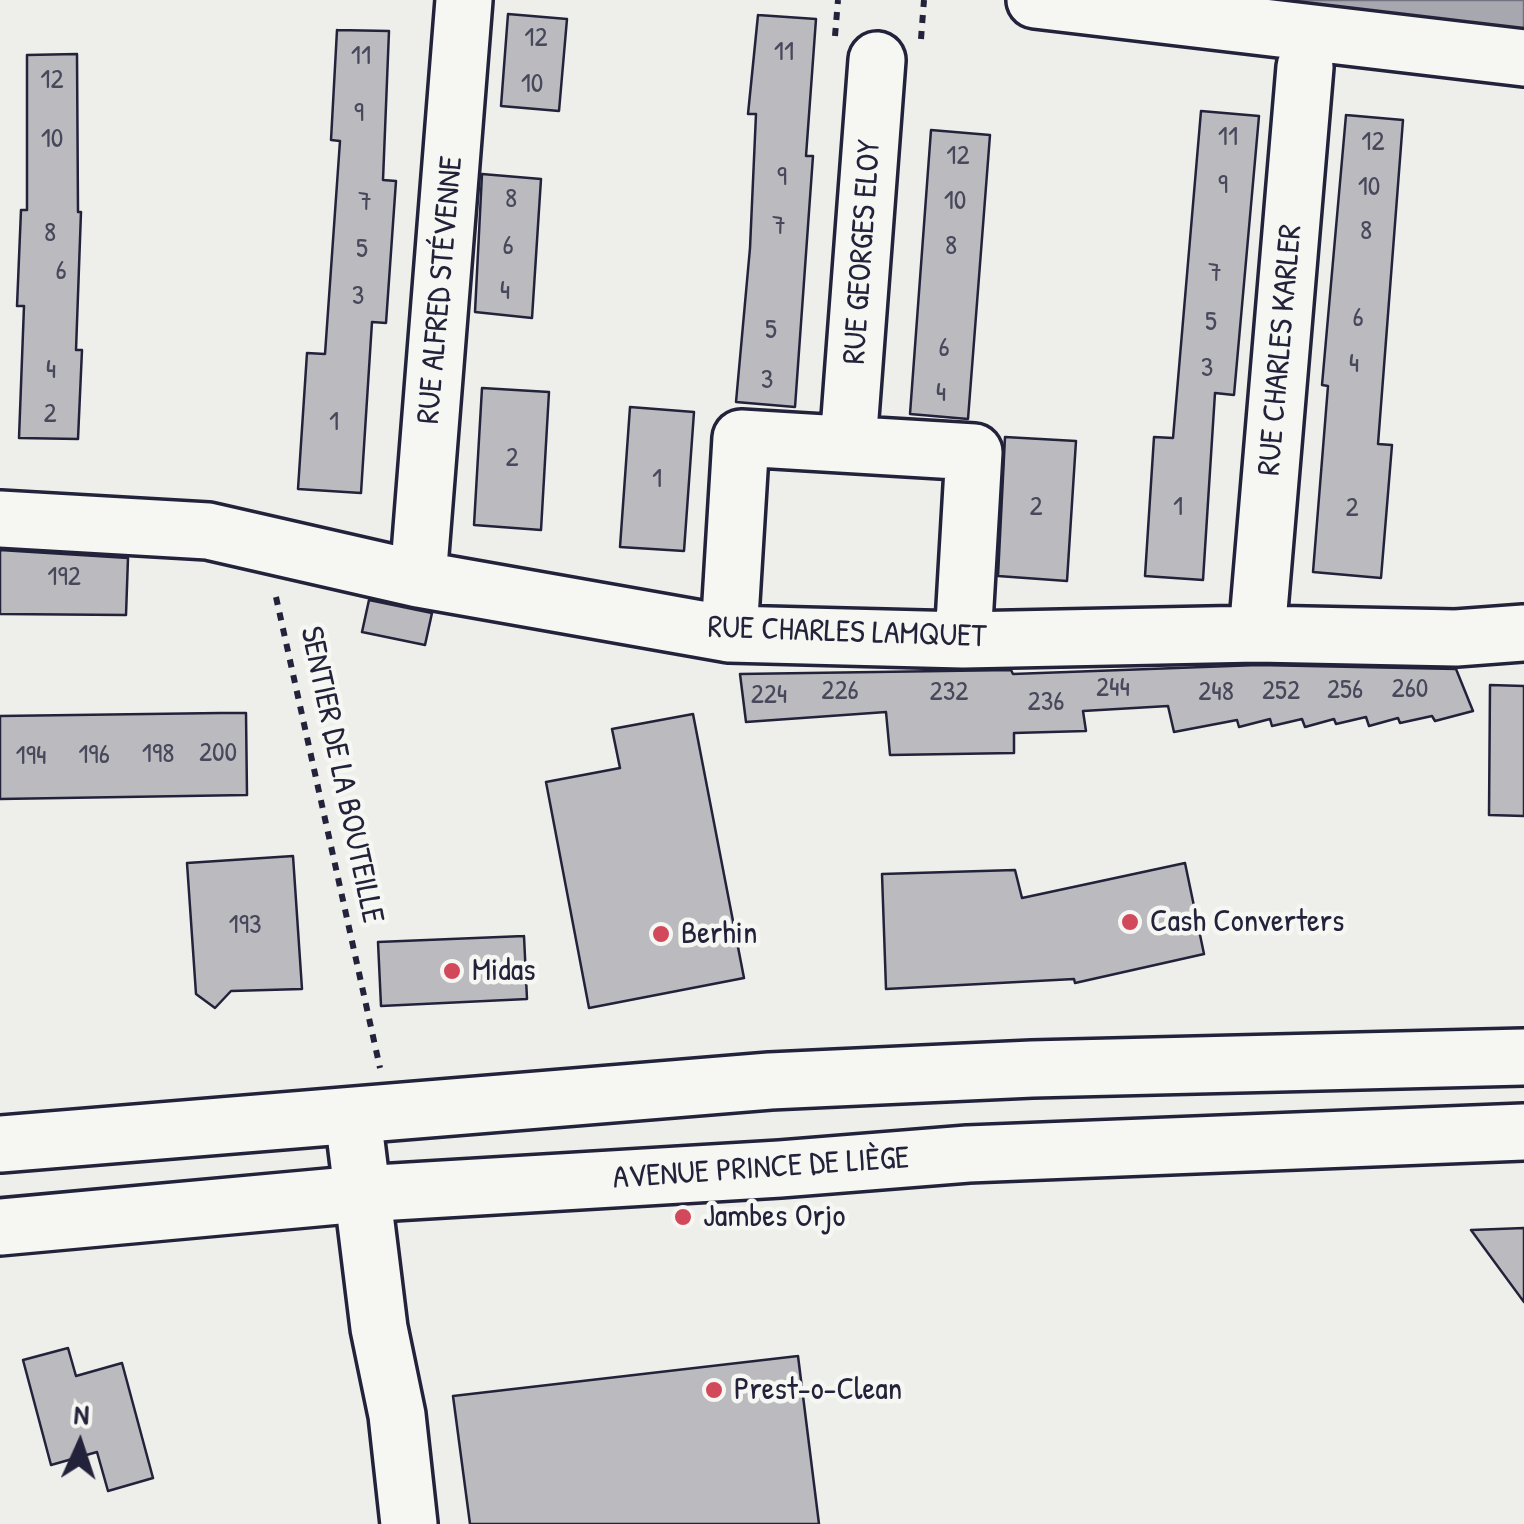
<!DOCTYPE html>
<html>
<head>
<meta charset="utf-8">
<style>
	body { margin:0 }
	#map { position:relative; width:1524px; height:1524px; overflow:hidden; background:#eeeeeb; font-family:"Patrick Hand",sans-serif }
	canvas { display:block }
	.north { position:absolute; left:30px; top:1394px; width:100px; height:100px; -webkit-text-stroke:8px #f6f6f2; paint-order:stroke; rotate:3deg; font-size:28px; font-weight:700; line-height:40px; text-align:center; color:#22223b }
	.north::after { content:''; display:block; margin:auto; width:35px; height:45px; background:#22223b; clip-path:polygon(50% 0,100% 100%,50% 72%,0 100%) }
</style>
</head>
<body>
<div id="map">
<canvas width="1524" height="1524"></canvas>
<div class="north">N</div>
</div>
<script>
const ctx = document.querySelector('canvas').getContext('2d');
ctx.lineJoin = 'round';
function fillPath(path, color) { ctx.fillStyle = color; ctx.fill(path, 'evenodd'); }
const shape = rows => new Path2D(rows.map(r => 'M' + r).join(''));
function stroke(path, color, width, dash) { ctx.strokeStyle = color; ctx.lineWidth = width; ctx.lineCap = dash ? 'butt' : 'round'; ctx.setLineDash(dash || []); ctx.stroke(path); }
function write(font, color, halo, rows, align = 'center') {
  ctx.font = font + ' "Patrick Hand",sans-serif'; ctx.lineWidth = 9; ctx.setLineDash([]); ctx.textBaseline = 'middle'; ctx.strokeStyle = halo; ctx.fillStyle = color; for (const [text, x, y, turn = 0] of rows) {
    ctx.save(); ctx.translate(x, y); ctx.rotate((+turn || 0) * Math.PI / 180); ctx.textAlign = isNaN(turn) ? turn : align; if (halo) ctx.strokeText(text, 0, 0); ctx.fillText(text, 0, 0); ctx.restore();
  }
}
const water = shape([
	[1173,0,1524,0,1524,40,1173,0]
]);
const building = shape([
	[508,14,567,19,559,111,501,106,508,14],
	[758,15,816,19,806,156,813,156,795,407,736,402,750,248,756,114,748,114,758,15],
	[337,30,389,31,383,180,396,181,386,323,372,322,361,493,298,489,307,353,325,354,340,141,331,140,337,30],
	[77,54,78,212,81,212,76,350,82,350,78,439,19,438,24,306,17,306,21,210,27,210,27,55,77,54],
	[1201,111,1259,116,1234,395,1215,393,1203,580,1145,576,1154,437,1173,438,1201,111],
	[1346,115,1403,120,1378,444,1392,445,1381,578,1313,572,1328,386,1322,385,1346,115],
	[931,130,990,135,968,419,910,414,931,130],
	[482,174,541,179,532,318,475,312,482,174],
	[482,388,549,392,541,530,474,525,482,388],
	[630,407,694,412,684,551,620,547,630,407],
	[1005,437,1076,441,1067,581,998,576,1005,437],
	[0,550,128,558,126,615,0,614,0,550],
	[369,600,432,613,425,645,362,632,369,600],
	[1258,665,1456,669,1473,711,1435,721,1432,716,1400,723,1398,718,1369,726,1366,717,1336,724,1334,719,1305,727,1302,719,1272,726,1270,719,1239,727,1237,720,1174,732,1168,706,1083,711,1086,731,1014,733,1014,753,890,755,886,712,746,722,740,674,1011,670,1013,674,1258,665],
	[1490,685,1524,686,1524,816,1489,815,1490,685],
	[221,713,246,713,247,795,0,799,0,716,221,713],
	[693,714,744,978,589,1008,546,782,620,768,612,729,693,714],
	[293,856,302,989,231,991,215,1008,196,994,187,863,293,856],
	[1185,863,1204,954,1075,983,1074,979,886,989,882,874,1015,870,1022,898,1185,863],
	[524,936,527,999,381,1006,378,942,524,936],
	[1524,1228,1524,1302,1471,1230,1524,1228],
	[68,1348,76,1376,122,1363,153,1478,108,1491,97,1452,51,1465,23,1360,68,1348],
	[798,1356,819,1524,470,1524,453,1396,798,1356]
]);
const path = shape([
	[835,36,838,0],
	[921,39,924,0],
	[276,597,380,1068]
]);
const minor = shape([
	[1035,0,1524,58],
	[848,444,877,60],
	[0,519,208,531,418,579,729,634,963,640,1257,634,1456,638,1524,633],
	[418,579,464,0],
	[729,634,741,438,974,452,963,640],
	[1257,634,1305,67],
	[353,1117,379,1328,397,1415,409,1524]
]);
const major = shape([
	[0,1144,770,1081,1032,1069,1524,1057],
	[0,1227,360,1194,780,1169,968,1154,1524,1132]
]);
const markers = [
	[1130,922,10,"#d1495b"],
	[661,934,10,"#d1495b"],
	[452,971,10,"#d1495b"],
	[683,1217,10,"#d1495b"],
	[714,1390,10,"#d1495b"]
];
const numberNames = [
	["12",536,39],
	["11",784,53],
	["11",361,57],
	["12",52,81],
	["10",532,85],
	["9",359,114],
	["11",1228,138],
	["10",52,140],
	["12",1373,143],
	["12",958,157],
	["9",782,178],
	["9",1223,186],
	["10",1369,188],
	["8",511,200],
	["10",955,202],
	["7",365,203],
	["7",779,227],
	["8",1366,232],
	["8",50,234],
	["6",508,247],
	["8",951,247],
	["5",362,250],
	["6",61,272],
	["7",1215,274],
	["4",505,292],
	["3",358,297],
	["6",1358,319],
	["5",1211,323],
	["5",771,331],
	["6",944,349],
	["4",1354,365],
	["3",1207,369],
	["4",51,371],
	["3",767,381],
	["4",941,394],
	["2",50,415],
	["1",334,423],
	["2",512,459],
	["1",657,480],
	["2",1036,508],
	["1",1178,508],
	["2",1352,509],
	["192",64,578],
	["244",1113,689],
	["260",1410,690],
	["256",1345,691],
	["226",840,692],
	["252",1281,692],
	["232",949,693],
	["248",1216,693],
	["224",769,696],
	["236",1046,703],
	["200",218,754],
	["198",158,755],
	["196",94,756],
	["194",31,757],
	["193",245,926]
];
const streetNames = [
	["RUE GEORGES ELOY",863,252,-86],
	["RUE ALFRED STÉVENNE",441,290,-85],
	["RUE CHARLES KARLER",1281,350,-85],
	["RUE CHARLES LAMQUET",847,633,2],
	["SENTIER DE LA BOUTEILLE",341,775,78],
	["AVENUE PRINCE DE LIÈGE",761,1169,-4]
];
const poiNames = [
	["Cash Converters",1150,922],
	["Berhin",681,934],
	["Midas",472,971],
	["Jambes Orjo",703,1217],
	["Prest-o-Clean",734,1390]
];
fillPath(water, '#a7a7af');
stroke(water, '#727281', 2.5);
fillPath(building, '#bbbbbf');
stroke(building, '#22223b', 2.5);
stroke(minor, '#22223b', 62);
stroke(major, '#22223b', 62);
stroke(path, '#22223b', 6, [8, 8]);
stroke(minor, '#f6f6f2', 55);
stroke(major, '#f6f6f2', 55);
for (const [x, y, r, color] of markers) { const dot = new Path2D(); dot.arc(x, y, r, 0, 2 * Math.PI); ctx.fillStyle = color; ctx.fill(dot); stroke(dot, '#f6f6f2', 4); }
write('28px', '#48485c', null, numberNames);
write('32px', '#22223b', '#f6f6f2', streetNames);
write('32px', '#22223b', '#f6f6f2', poiNames, 'left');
</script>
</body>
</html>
